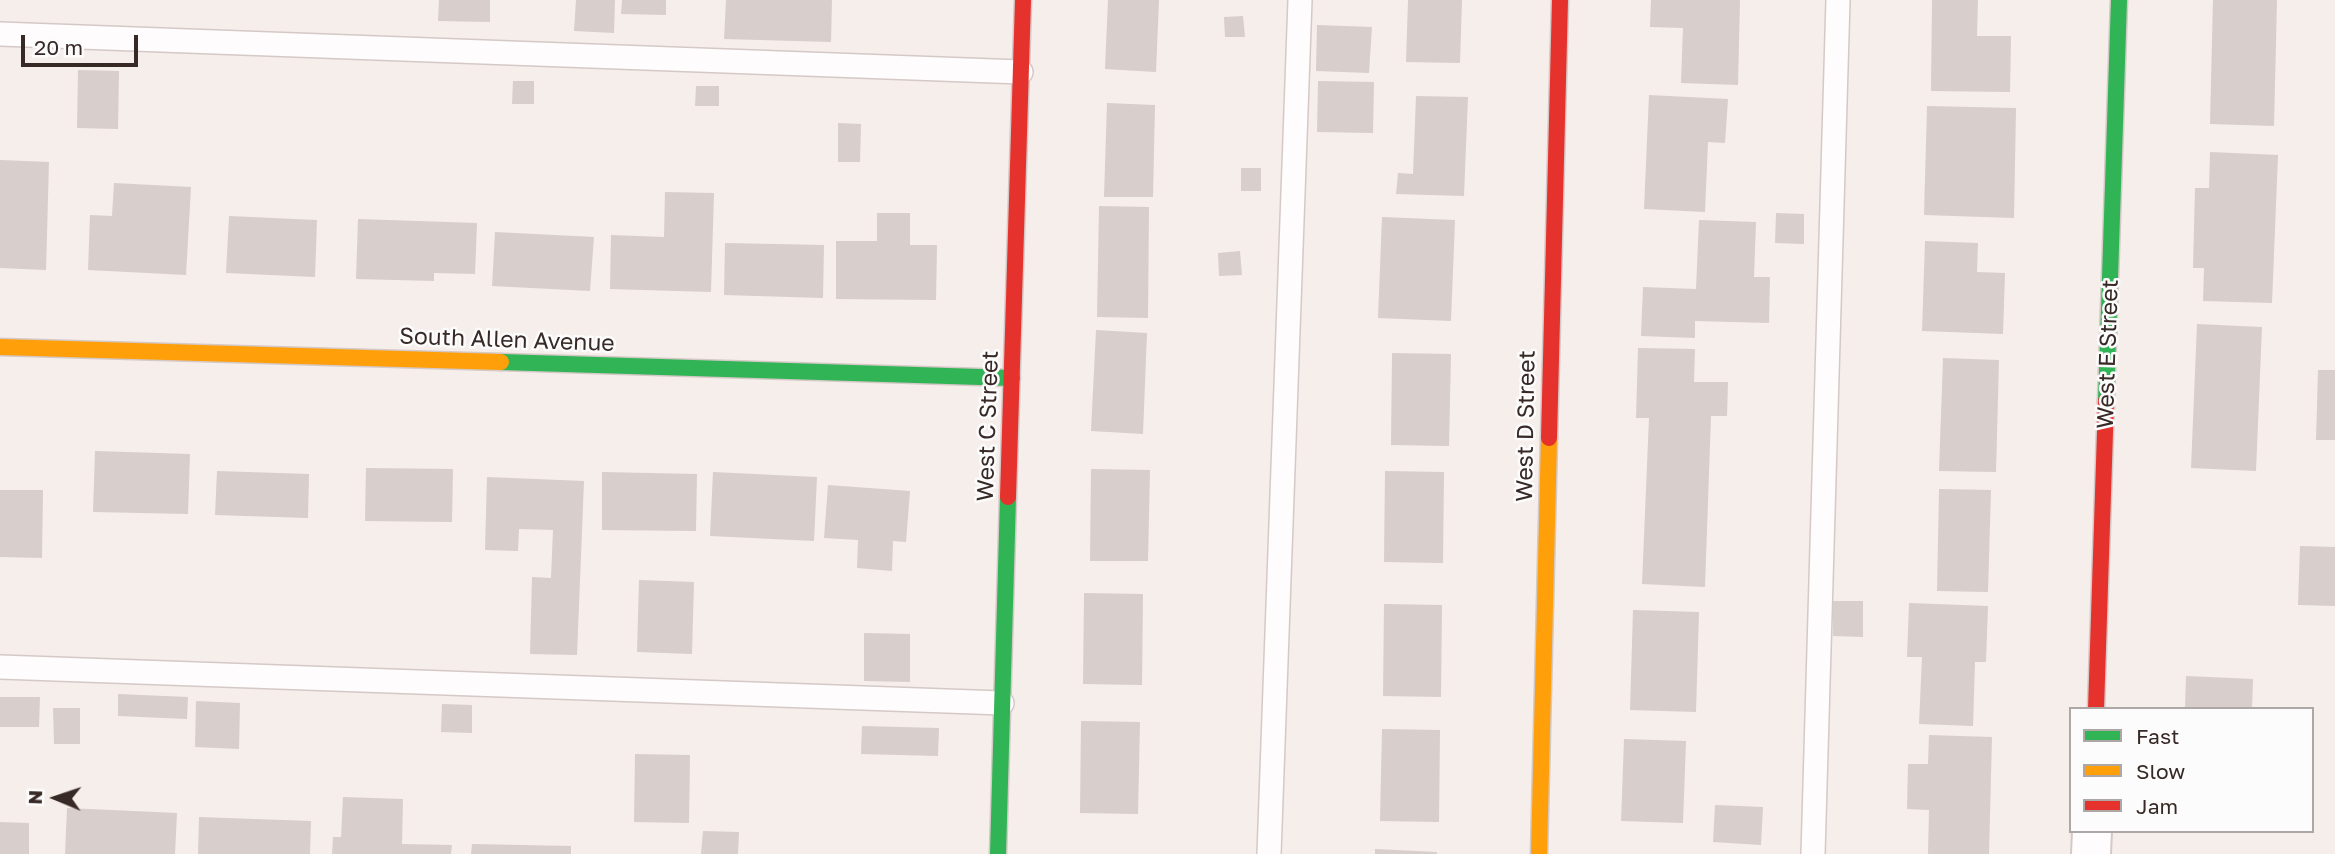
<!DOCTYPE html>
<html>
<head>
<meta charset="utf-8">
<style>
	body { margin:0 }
	#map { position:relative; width:2335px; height:854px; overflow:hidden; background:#f6eeeb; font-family:"Golos Text",sans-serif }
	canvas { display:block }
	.legend { position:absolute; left:2069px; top:707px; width:245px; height:126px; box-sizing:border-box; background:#fcfcfc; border:2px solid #ada8a6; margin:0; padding:9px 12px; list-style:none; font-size:21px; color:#372925 }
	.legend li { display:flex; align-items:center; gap:14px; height:35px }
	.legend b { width:35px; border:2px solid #ada8a6 }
	.north { position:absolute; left:21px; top:763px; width:70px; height:70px; -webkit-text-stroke:5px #fcfcfc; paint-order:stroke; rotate:272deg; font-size:19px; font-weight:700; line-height:28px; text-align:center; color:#372925 }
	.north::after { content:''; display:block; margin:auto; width:24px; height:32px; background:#372925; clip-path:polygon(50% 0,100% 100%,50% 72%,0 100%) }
	.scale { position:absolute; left:21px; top:35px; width:117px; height:32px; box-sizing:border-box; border:4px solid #372925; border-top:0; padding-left:9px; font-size:21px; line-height:24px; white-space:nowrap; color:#372925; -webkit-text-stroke:5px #fcfcfc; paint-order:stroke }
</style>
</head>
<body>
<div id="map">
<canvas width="2335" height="854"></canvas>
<ul class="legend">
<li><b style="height:9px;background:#30b455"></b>Fast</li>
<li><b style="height:9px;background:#ff9f0a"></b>Slow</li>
<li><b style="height:9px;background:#e5322d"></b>Jam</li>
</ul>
<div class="north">N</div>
<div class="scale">20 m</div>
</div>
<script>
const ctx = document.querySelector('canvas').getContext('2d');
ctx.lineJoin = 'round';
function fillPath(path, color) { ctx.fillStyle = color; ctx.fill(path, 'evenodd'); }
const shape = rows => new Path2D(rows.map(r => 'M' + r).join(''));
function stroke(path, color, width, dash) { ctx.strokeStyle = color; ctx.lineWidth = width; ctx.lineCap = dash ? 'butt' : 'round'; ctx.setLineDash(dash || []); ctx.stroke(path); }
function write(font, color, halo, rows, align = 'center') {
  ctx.font = font + ' "Golos Text",sans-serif'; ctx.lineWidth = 5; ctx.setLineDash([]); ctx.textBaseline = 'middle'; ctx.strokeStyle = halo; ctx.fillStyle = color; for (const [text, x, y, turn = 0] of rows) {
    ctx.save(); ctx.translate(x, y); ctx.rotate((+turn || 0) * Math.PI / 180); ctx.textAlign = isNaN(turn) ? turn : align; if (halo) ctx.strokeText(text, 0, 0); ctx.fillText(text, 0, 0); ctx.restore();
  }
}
const building = shape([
	[439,0,490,0,490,22,438,21],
	[576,0,615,0,614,33,574,31],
	[622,0,666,0,666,15,621,14],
	[726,0,832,0,831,42,724,39],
	[1108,0,1159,0,1156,72,1105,69],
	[1408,0,1462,0,1460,63,1406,62],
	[1651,0,1740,0,1738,85,1681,83,1683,28,1650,27],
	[1932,0,1978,0,1977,36,2011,36,2010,92,1931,91],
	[2213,0,2277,0,2274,126,2210,124],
	[1243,16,1245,37,1225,37,1224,17],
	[1317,25,1372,27,1369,73,1316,71],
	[78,70,119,71,118,129,77,128],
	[513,81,534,81,534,104,512,104],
	[1318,81,1374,82,1373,133,1317,132],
	[696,86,719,86,719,106,695,106],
	[1649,95,1728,99,1725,143,1708,142,1705,212,1644,209],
	[1416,96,1468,97,1464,196,1396,194,1398,173,1413,174],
	[1107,103,1155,105,1153,197,1104,197],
	[1927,106,2016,108,2014,218,1924,215],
	[838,123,861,124,860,162,838,162],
	[2210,152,2278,155,2272,303,2203,301,2204,268,2193,268,2195,188,2209,188],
	[0,160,49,162,46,270,0,268],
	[1241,168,1261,168,1261,191,1241,191],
	[114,183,191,187,186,275,88,270,90,215,112,216],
	[665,192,714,193,711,292,610,289,611,235,664,237],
	[1099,206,1149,207,1148,318,1097,317],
	[877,213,910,213,910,245,937,245,936,300,836,299,836,241,877,241],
	[1776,213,1804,214,1804,244,1775,243],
	[229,216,317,220,315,277,226,273],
	[1382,217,1455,220,1451,321,1378,318],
	[358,219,477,223,475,274,434,273,434,281,356,279],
	[1699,220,1756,222,1754,277,1770,277,1769,323,1695,321,1695,338,1641,336,1643,287,1696,289],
	[495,232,594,237,590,291,492,286],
	[1925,241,1978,243,1977,272,2005,273,2003,334,1922,331],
	[725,243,824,245,823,298,724,295],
	[1240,251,1242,275,1219,276,1218,253],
	[2197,324,2262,327,2256,471,2191,468],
	[1096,330,1147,333,1143,434,1091,431],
	[1638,348,1695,349,1694,382,1728,382,1727,416,1711,416,1705,587,1642,584,1649,418,1636,418],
	[1392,353,1451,354,1449,446,1391,445],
	[1943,358,1999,360,1996,472,1939,471],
	[2318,370,2335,370,2335,440,2316,440],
	[95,451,190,454,188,514,93,512],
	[366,468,453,469,452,522,365,521],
	[1091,469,1150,470,1148,561,1090,561],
	[217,471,309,474,308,518,215,515],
	[1385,471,1444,472,1443,563,1384,562],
	[602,472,697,474,696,531,602,530],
	[713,472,817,477,814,541,710,536],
	[487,477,584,481,577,655,530,654,532,577,551,578,553,530,519,529,518,551,485,550],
	[828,485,910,491,906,542,893,541,892,571,857,568,858,540,824,538],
	[1939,489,1991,490,1988,592,1937,591],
	[0,490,43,490,42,558,0,557],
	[2300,546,2335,547,2335,606,2298,605],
	[639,580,694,582,692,654,637,652],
	[1084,593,1143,594,1142,685,1083,684],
	[1833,601,1863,601,1863,637,1833,636],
	[1909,603,1988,606,1986,662,1975,662,1973,726,1919,724,1922,657,1907,657],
	[1384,604,1442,605,1441,697,1383,696],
	[1633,610,1699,612,1696,712,1630,710],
	[864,633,910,634,910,682,864,681],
	[2186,676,2253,679,2252,709,2185,709],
	[118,694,188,697,187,719,118,716],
	[0,697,40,697,39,727,0,727],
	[196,701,240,703,239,749,195,747],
	[442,704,472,705,472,733,441,732],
	[53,708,80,708,80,744,54,744],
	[1081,721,1140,722,1138,814,1080,813],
	[862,726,939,728,938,756,861,754],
	[1382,729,1440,730,1439,822,1380,821],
	[1929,735,1992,737,1989,854,1928,854,1929,810,1907,809,1908,764,1928,764],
	[1624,739,1686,741,1683,823,1621,821],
	[635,754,690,755,689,823,634,822],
	[343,797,403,799,402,844,452,845,451,854,332,854,333,837,341,837],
	[1715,805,1763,807,1761,845,1713,842],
	[67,808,177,813,175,854,65,854],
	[199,817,311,821,310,854,198,854],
	[0,822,29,823,29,854,0,854],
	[703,831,739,832,738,854,701,854],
	[472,844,571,846,571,854,471,854],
	[1375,849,1437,852,1437,854,1375,854]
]);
const lane = shape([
	[0,34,1021,72],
	[0,667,1002,703],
	[1269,854,1300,0],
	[1813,854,1838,0]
]);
const street = shape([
	[2091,854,2092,831]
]);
const fast = shape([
	[501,362,1012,378],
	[2106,401,2119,0],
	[998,854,1008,497]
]);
const slow = shape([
	[0,347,501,362],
	[1539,854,1549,438]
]);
const jam = shape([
	[1549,438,1560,0],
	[1008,497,1023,0],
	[2096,709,2106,401]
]);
const streetNames = [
	["South Allen Avenue",507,340,2],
	["West E Street",2108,354,-88],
	["West C Street",988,426,-88],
	["West D Street",1526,426,-89]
];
fillPath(building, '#d8cecb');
stroke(lane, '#d4c9c6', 26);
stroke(street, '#d4c9c6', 42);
stroke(fast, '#d4c9c6', 19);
stroke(slow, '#d4c9c6', 19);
stroke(jam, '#d4c9c6', 19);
stroke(lane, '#fefcfc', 23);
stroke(street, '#fefcfc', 38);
stroke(fast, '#30b455', 16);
stroke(slow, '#ff9f0a', 16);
stroke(jam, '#e5322d', 16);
write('23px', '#372925', '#fcfcfc', streetNames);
</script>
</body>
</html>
